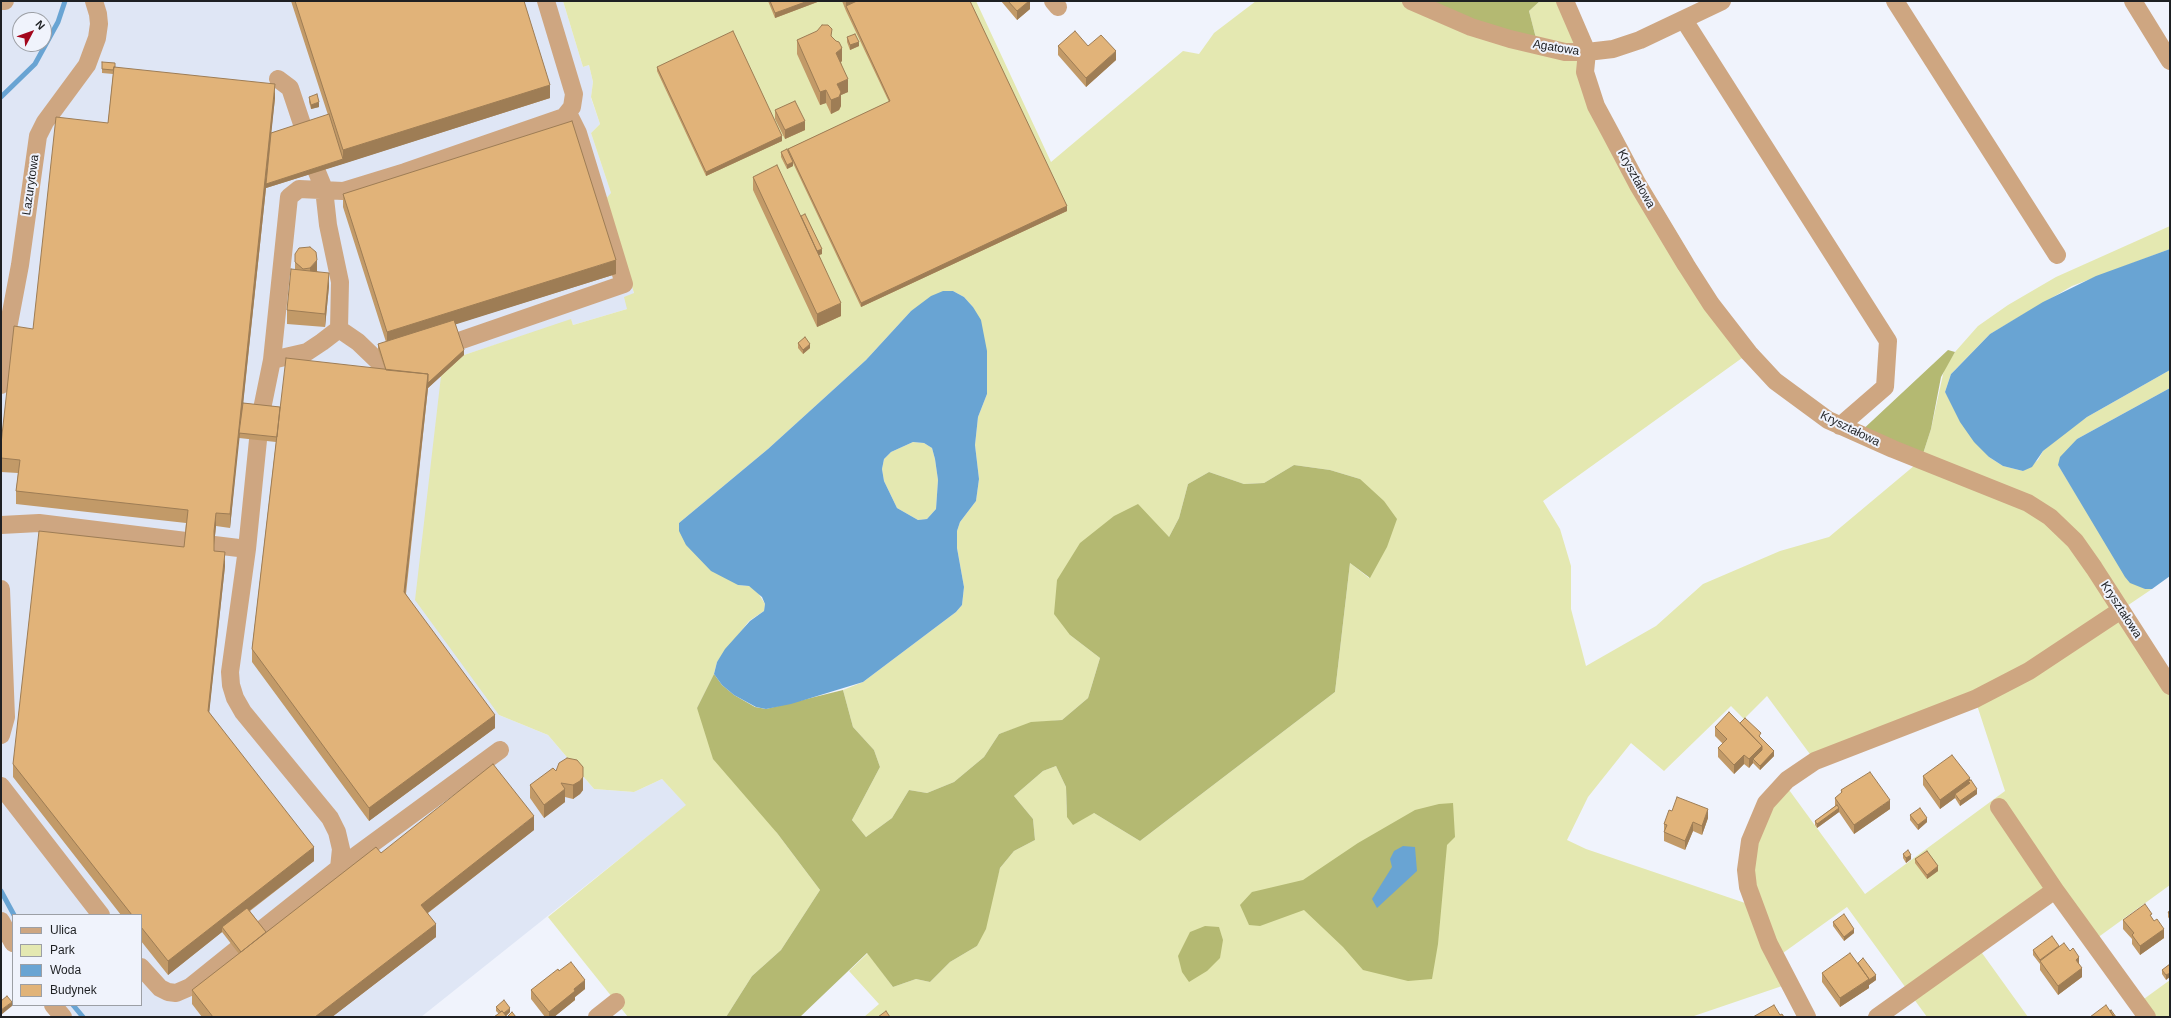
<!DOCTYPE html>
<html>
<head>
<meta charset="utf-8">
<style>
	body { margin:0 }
	#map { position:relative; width:2171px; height:1018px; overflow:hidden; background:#f0f3fc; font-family:Helvetica,sans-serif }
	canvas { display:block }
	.frame { position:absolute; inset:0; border:2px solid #1e2023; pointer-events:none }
	.legend { position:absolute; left:12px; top:914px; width:130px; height:92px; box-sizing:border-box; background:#f0f3fc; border:1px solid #9c9fa5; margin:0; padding:5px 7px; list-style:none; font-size:12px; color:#1e2023 }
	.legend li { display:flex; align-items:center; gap:8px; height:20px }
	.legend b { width:20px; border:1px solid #9c9fa5 }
	.north { position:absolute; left:12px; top:12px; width:40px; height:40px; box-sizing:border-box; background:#f0f3fc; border:1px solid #9c9fa5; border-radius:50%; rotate:49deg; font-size:11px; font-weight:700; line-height:16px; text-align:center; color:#1e2023 }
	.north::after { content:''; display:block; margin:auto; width:14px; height:18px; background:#a3061c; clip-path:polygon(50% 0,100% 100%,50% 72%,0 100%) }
</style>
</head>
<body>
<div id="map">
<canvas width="2171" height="1018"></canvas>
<div class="frame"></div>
<ul class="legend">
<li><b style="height:5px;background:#cea681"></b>Ulica</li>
<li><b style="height:11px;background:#e4e8b1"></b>Park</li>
<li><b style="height:11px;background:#69a4d3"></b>Woda</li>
<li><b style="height:11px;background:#e1b379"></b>Budynek</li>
</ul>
<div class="north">N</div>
</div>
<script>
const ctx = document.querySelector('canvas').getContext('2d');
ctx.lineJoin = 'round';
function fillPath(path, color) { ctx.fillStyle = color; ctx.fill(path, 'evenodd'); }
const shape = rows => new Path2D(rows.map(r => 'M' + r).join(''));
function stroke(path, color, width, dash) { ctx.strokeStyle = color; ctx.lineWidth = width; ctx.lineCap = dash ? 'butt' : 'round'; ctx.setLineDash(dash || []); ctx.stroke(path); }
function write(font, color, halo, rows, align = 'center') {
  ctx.font = font + ' Helvetica,sans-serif'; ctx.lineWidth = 4; ctx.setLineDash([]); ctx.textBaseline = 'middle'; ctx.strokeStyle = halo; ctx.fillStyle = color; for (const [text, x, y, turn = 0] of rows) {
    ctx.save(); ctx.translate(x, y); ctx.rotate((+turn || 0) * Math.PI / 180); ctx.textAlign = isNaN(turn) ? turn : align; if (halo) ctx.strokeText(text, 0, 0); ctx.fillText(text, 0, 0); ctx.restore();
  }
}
const built = shape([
	[1,1,563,1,583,67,589,65,593,82,591,98,600,124,591,133,611,193,634,294,627,309,573,325,571,320,464,355,441,376,499,715,548,735,594,789,634,792,662,779,687,805,421,1017,63,1017,53,1005,141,1005,141,915,13,915,13,943,1,921],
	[20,20,44,20,44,44,20,44]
]);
const green = shape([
	[563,1,976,1,1051,162,1183,51,1199,54,1214,33,1256,1,1411,1,1538,46,1529,11,1540,1,1565,1,1589,87,1749,353,1543,501,1560,529,1571,566,1571,609,1586,666,1656,626,1703,584,1780,551,1829,537,1921,460,1931,429,1944,370,1955,352,1978,326,2008,305,2056,277,2170,226,2170,249,2072,286,1990,334,1951,374,1945,392,1989,457,2003,466,2023,471,2038,460,2043,451,2062,435,2087,417,2170,370,2170,388,2077,439,2058,465,2092,520,2145,589,2152,589,2121,610,2170,686,2170,885,2093,941,2055,890,1977,946,2028,1017,1927,1017,1847,907,1776,958,1788,984,1691,1017,864,1017,879,1004,849,971,868,953,893,987,916,979,930,982,950,962,977,946,1000,868,1014,851,1035,840,1033,819,1014,796,1043,771,1056,766,1066,787,1067,817,1094,813,1140,841,1335,692,1350,563,1369,578,1360,479,1330,470,1294,465,1264,483,1244,484,1209,472,1188,484,1179,518,1169,537,1070,635,1100,658,1088,698,1062,720,1031,723,999,734,984,757,954,782,927,793,909,790,892,818,866,837,852,820,880,767,874,750,853,727,843,690,863,682,956,612,962,605,964,587,957,548,957,531,960,522,976,501,979,479,975,445,978,417,987,394,973,307,964,297,953,291,911,311,866,360,768,449,679,523,738,585,749,586,757,591,765,604,764,611,749,621,717,662,714,674,697,708,777,833,820,890,781,950,752,976,726,1017,628,1017,548,917,686,805,662,779,634,792,594,789,548,735,499,715,415,600,441,376,464,355,571,319,573,325,627,309,624,297,634,293,604,201,611,193,591,133,600,124,591,97,593,82,589,65,583,67],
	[1767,696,1815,761,1975,699,2005,791,1865,894,1784,783,1746,870,1754,906,1586,849,1567,840,1588,797,1631,743,1664,771,1731,706,1744,719],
	[913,442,924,443,932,448,935,459,938,480,936,509,927,519,918,520,897,508,884,481,882,469,884,459,891,452],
	[2170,980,2170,1017,2147,1017,2137,1004]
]);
const forest = shape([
	[1411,1,1540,1,1529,11,1538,46],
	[1948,350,1955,352,1941,377,1931,429,1921,460,1858,434],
	[1294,465,1330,470,1360,479,1384,501,1397,519,1387,547,1370,578,1350,563,1335,692,1140,841,1094,813,1073,825,1067,817,1066,787,1056,766,1043,771,1014,796,1033,819,1035,840,1014,851,1000,868,986,929,977,946,950,962,930,982,916,979,893,987,867,953,800,1017,726,1017,752,976,781,950,820,890,777,833,713,759,697,708,714,674,722,685,734,695,755,707,766,709,843,690,853,727,874,750,880,767,852,820,866,837,892,818,909,790,927,793,954,782,984,757,999,734,1031,722,1062,720,1088,698,1100,658,1070,635,1054,614,1057,580,1080,543,1114,516,1138,504,1169,537,1179,518,1188,484,1209,472,1244,484,1264,483],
	[1453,803,1455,837,1447,845,1438,944,1432,979,1408,981,1363,970,1343,947,1304,910,1260,926,1249,925,1240,905,1252,892,1303,880,1358,843,1415,810,1439,804],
	[1205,926,1219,927,1223,940,1220,958,1207,971,1189,982,1182,972,1178,956,1190,932]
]);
const water = shape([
	[2170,249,2170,370,2087,417,2043,451,2032,467,2023,471,2003,466,1989,457,1974,442,1960,422,1945,392,1951,374,1957,368,1990,334,2043,302,2096,276],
	[943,291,953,291,964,297,973,307,981,320,987,351,987,394,978,417,975,445,979,479,976,501,960,522,957,531,957,548,964,587,962,605,956,612,863,682,791,704,766,709,756,707,734,695,722,685,714,674,717,662,725,649,750,621,764,611,765,604,762,597,749,586,738,585,711,571,686,545,679,531,679,523,768,449,866,360,911,311,931,296],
	[913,442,924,443,932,448,935,459,938,480,936,509,927,519,918,520,897,508,884,481,882,469,884,459,891,452],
	[2170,388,2170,576,2152,589,2145,589,2130,583,2125,577,2058,465,2060,457,2077,439],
	[1403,846,1415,847,1417,871,1377,908,1372,899,1392,867,1390,859,1394,851]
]);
const stream = shape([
	[1,97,35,64,58,22,65,1],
	[1,891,14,915],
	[73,1005,83,1017]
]);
const minor = shape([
	[1,1,5,1],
	[1053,1,1058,7],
	[1411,1,1471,27,1510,39,1565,52,1587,52,1613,49,1640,40,1722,1],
	[1565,1,1587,52,1585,72,1596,106,1610,132,1638,185,1686,265,1711,304,1749,353,1775,381,1828,420,1893,449,2028,503,2050,517,2075,541,2094,568,2170,686],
	[1895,1,2057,255],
	[2133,1,2170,61],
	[1684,20,1888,341,1885,387,1840,426],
	[278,79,290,88,303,127],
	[339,329,358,342,383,366],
	[459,341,624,284,578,133,568,113],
	[272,360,307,352,322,342,339,329,340,282,328,225,324,189,317,172],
	[1,385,6,339,20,265,38,136,45,122,87,65,97,38,99,24,98,14,94,1],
	[262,409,272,360,289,197,299,189,343,191,405,172,564,117,572,107,574,94,546,1],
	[258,440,247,549,230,672,231,685,235,698,243,712,330,818,337,832,341,849,339,868,261,930],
	[1,525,39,523,186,541],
	[214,545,247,549],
	[1,589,6,717,1,735],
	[1,786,101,915],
	[1999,807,2055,890,2147,1017],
	[339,868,500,750],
	[1,921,13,943],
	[141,967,160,988,168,992,176,993,190,987,236,950],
	[53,1005,63,1017],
	[597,1017,616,1002],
	[1807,1017,1769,944,1748,887,1746,870,1750,841,1766,803,1787,780,1815,761,1975,699,2029,671,2121,610],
	[1877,1017,2055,890]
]);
const wall = shape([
	[291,1,524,1,550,98,266,188,243,403,280,407,385,369,378,349,378,344,386,342,343,207,343,194,616,274,455,324,464,355,428,388,406,594,495,728,369,821,252,662,252,649,276,442,239,438,239,436,230,528,216,526,214,545,214,551,225,566,209,712,314,861,250,911,266,932,381,853,534,830,428,913,436,937,332,1017,202,1017,192,1004,192,990,239,954,222,932,168,975,141,941,141,915,121,915,13,777,13,764,184,547,186,523,16,504,16,491,18,473,1,472,1,444,33,329,108,123,113,74,102,73,102,69,115,67,275,98,271,133,328,115],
	[768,1,820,1,775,18],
	[842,1,970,1,1067,211,861,307,793,163,793,166,787,169,781,157,781,152,788,152,788,149,889,102,846,11],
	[1001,1,1030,1,1030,9,1017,20],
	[832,37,842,61,841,62,848,92,841,95,841,106,839,110,831,114,826,103,820,105,797,54,797,40],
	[847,37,859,46,850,50,847,42],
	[1058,46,1088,46,1116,60,1086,87,1058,55],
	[657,67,782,141,706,176,657,71],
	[309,97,319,107,311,109,309,102],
	[775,110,805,130,785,139,775,119],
	[753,177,801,216,822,254,819,255,841,316,817,327,753,190],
	[295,254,317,271,329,286,325,327,287,324,287,310,295,269],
	[798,343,810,348,803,354,798,348],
	[1740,723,1761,738,1774,756,1760,770,1753,763,1749,768,1744,764,1734,774,1718,757,1718,748,1723,744,1715,736,1715,727],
	[556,771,583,790,580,794,573,799,565,797,565,802,544,818,530,798,530,785],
	[1923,776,1970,780,1977,794,1960,806,1955,798,1940,809,1923,785],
	[1841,790,1890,809,1854,834,1839,812,1817,828,1815,825,1815,821,1835,806,1835,798,1841,793],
	[1672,811,1708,818,1702,835,1693,831,1685,850,1664,841,1664,824],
	[1910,815,1927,822,1918,830,1910,820],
	[1903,854,1911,859,1906,863,1903,858],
	[1915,859,1938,871,1927,879,1915,863],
	[2170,911,2170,920,2168,917,2168,912],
	[2152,918,2164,938,2140,955,2132,944,2132,939,2123,929,2123,920],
	[1833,922,1854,933,1844,941,1833,926],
	[2059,946,2079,964,2082,977,2058,995,2040,970,2040,964,2033,955,2033,950],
	[1858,963,1876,980,1869,985,1869,988,1840,1007,1822,982,1822,973],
	[2170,964,2166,980,2162,974,2162,970],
	[559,971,585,989,575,997,575,1000,554,1017,545,1017,531,999,531,990],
	[496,1007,510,1012,506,1016,507,1017,516,1017,494,1017,499,1014,496,1011]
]);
const shadedWall = shape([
	[808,1,820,1,775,18,775,13],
	[848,1,867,1,846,6,846,2],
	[1029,1,1030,1,1030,9,1017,20,1017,11],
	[859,42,859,46,850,50,850,45],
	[842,48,842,61,836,66,836,53],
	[1116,51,1116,60,1086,87,1086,78],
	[848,79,848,92,841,95,841,106,839,110,831,114,831,100,837,84],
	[275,84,275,98,266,184,343,159,343,164,266,188,230,528,230,514],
	[550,85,550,98,343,164,343,150],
	[826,90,826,103,820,105,820,92],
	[319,102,319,107,311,109,311,105],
	[805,121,805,130,785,139,785,130],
	[782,136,782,141,706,176,706,172],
	[793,162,793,166,787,169,787,165],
	[1067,206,1067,211,861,307,861,303],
	[822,249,822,254,816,256,816,252],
	[317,260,317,273,310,281,310,268],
	[616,260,616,274,387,346,387,332],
	[329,273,329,286,325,327,325,314],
	[841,303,841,316,817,327,817,314],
	[810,344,810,348,803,354,803,350],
	[464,350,464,355,428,388,404,605,404,592,428,374],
	[216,513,216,526,214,545,214,531],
	[225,552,225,566,208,724,208,711],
	[495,715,495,728,369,821,369,808],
	[1762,746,1762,755,1753,759,1753,763,1749,768,1749,759],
	[1774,751,1774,756,1760,770,1760,766],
	[1744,755,1744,764,1734,774,1734,765],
	[583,777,583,790,580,794,573,799,573,785],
	[1970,778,1970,787,1955,794,1955,798,1940,809,1940,800],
	[565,789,565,802,544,818,544,805],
	[1977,789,1977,794,1960,806,1960,801],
	[1890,800,1890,809,1854,834,1854,825],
	[1839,808,1839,812,1817,828,1817,824],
	[1708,809,1708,818,1702,835,1702,826],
	[534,816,534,830,421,918,421,905],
	[1927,818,1927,822,1918,830,1918,825],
	[1693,822,1693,831,1685,850,1685,841],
	[314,847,314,861,224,930,222,927,222,932,168,975,168,961],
	[1911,855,1911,859,1906,863,1906,858],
	[1938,866,1938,871,1927,879,1927,875],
	[436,924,436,937,332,1017,315,1017],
	[1854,929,1854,933,1844,941,1844,937],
	[2164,929,2164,938,2140,955,2140,946],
	[2079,957,2079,966,2076,960],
	[2082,968,2082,977,2058,995,2058,986],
	[2170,973,2170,977,2166,980,2166,975],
	[1876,975,1876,980,1869,985,1869,988,1840,1007,1840,998],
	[585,980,585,989,575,997,575,1000,554,1017,549,1017,549,1012,574,989],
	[12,1002,12,1006,1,1015,1,1010],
	[510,1008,510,1012,505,1017,503,1014]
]);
const building = shape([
	[295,1,524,1,550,85,343,150,295,1],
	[770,1,808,1,775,13,770,1],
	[857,1,970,1,1067,206,861,303,788,149,890,101,846,6,857,1],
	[1008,1,1029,1,1017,11,1008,1],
	[822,25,828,25,832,29,831,36,836,41,839,42,842,48,836,53,848,79,837,84,841,92,839,97,831,100,826,90,820,92,797,40,817,31,822,25],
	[733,31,782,136,706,172,657,67,733,31],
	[1075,31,1088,46,1101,35,1116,51,1086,78,1058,46,1075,31],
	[855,34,859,42,850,45,847,37,855,34],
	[102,62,115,63,115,67,114,67,113,70,102,69,102,62],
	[114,67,275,84,230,514,216,513,214,531,214,551,225,552,208,711,314,847,168,961,141,927,141,915,132,915,13,764,39,531,184,547,188,510,16,491,20,460,1,458,1,444,14,326,33,329,56,117,108,123,114,67],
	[317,94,319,102,311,105,309,97,317,94],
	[795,101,805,121,785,130,775,110,795,101],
	[329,114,343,159,266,184,271,133,329,114],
	[572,121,616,260,387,332,343,194,572,121],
	[787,149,793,162,787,165,781,152,787,149],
	[777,165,841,303,817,314,753,177,777,165],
	[805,214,822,249,817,251,801,216,805,214],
	[310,247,316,252,317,260,310,268,303,269,295,262,295,254,299,248,310,247],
	[291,269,329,273,325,314,287,310,291,269],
	[454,320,464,350,428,383,428,374,386,370,378,344,454,320],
	[805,337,810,344,803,350,798,343,805,337],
	[286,358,428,374,404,592,495,715,369,808,252,649,286,358],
	[243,403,280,407,277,437,239,433,243,403],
	[1729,712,1762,746,1749,759,1744,755,1734,765,1718,748,1727,739,1715,727,1729,712],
	[1745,718,1761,733,1759,736,1774,751,1760,766,1753,759,1762,750,1762,746,1740,723,1745,718],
	[1952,755,1970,778,1940,800,1923,776,1952,755],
	[567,758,577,760,583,767,583,777,580,781,573,785,561,783,565,789,544,805,530,785,553,768,556,771,559,763,567,758],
	[493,764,534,816,421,905,436,924,315,1017,213,1017,192,990,376,847,381,853,493,764],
	[1870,772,1890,800,1854,825,1835,798,1842,792,1841,790,1870,772],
	[1971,780,1977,789,1960,801,1955,794,1970,783,1968,781,1971,780],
	[1677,797,1708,809,1702,826,1693,822,1685,841,1664,832,1667,825,1664,824,1669,810,1672,811,1677,797],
	[1837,805,1839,808,1817,824,1815,821,1837,805],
	[1920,808,1927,818,1918,825,1910,815,1920,808],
	[1908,850,1911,855,1906,858,1903,854,1908,850],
	[1927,851,1938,866,1927,875,1915,859,1927,851],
	[2145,904,2152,914,2150,915,2154,921,2157,919,2164,929,2140,946,2132,935,2134,933,2123,920,2145,904],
	[247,908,266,932,241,952,222,927,247,908],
	[2170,911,2170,915,2168,912,2170,911],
	[1844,914,1854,929,1844,937,1833,922,1844,914],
	[2052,936,2059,946,2040,960,2033,950,2052,936],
	[2064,943,2070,951,2073,948,2079,957,2076,960,2082,968,2058,986,2040,961,2064,943],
	[1850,953,1869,979,1840,998,1822,973,1850,953],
	[1863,958,1876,975,1869,980,1869,979,1858,963,1863,958],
	[571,962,585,980,574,989,575,991,549,1012,531,990,558,969,559,971,571,962],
	[2170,964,2170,973,2166,975,2162,970,2170,964],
	[7,996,12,1002,1,1010,1,1001,7,996],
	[504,1000,510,1008,504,1013,502,1011,501,1012,496,1007,504,1000],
	[1774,1005,1780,1015,1782,1014,1784,1017,1753,1017,1774,1005],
	[2106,1005,2114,1017,2090,1017,2106,1005],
	[2111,1010,2116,1017,2114,1017,2110,1011,2111,1010],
	[502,1011,507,1017,494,1017,502,1011],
	[886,1011,890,1017,878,1017,886,1011],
	[512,1012,516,1017,507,1017,512,1012]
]);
const streetNames = [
	["Agatowa",1556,48,9],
	["Kryształowa",1636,179,61],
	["Lazurytowa",31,185,-82],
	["Kryształowa",1850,429,26],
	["Kryształowa",2121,610,57]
];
fillPath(built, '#dfe6f5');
fillPath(green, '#e4e8b1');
fillPath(forest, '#b4b972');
fillPath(water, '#69a4d3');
stroke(stream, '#69a4d3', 5);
stroke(minor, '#cea681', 18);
fillPath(wall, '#c29a68');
fillPath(shadedWall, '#9e7d55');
fillPath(building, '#e1b379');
stroke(building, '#9e7d55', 1);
write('12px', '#1e2023', '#f0f3fc', streetNames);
</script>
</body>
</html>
